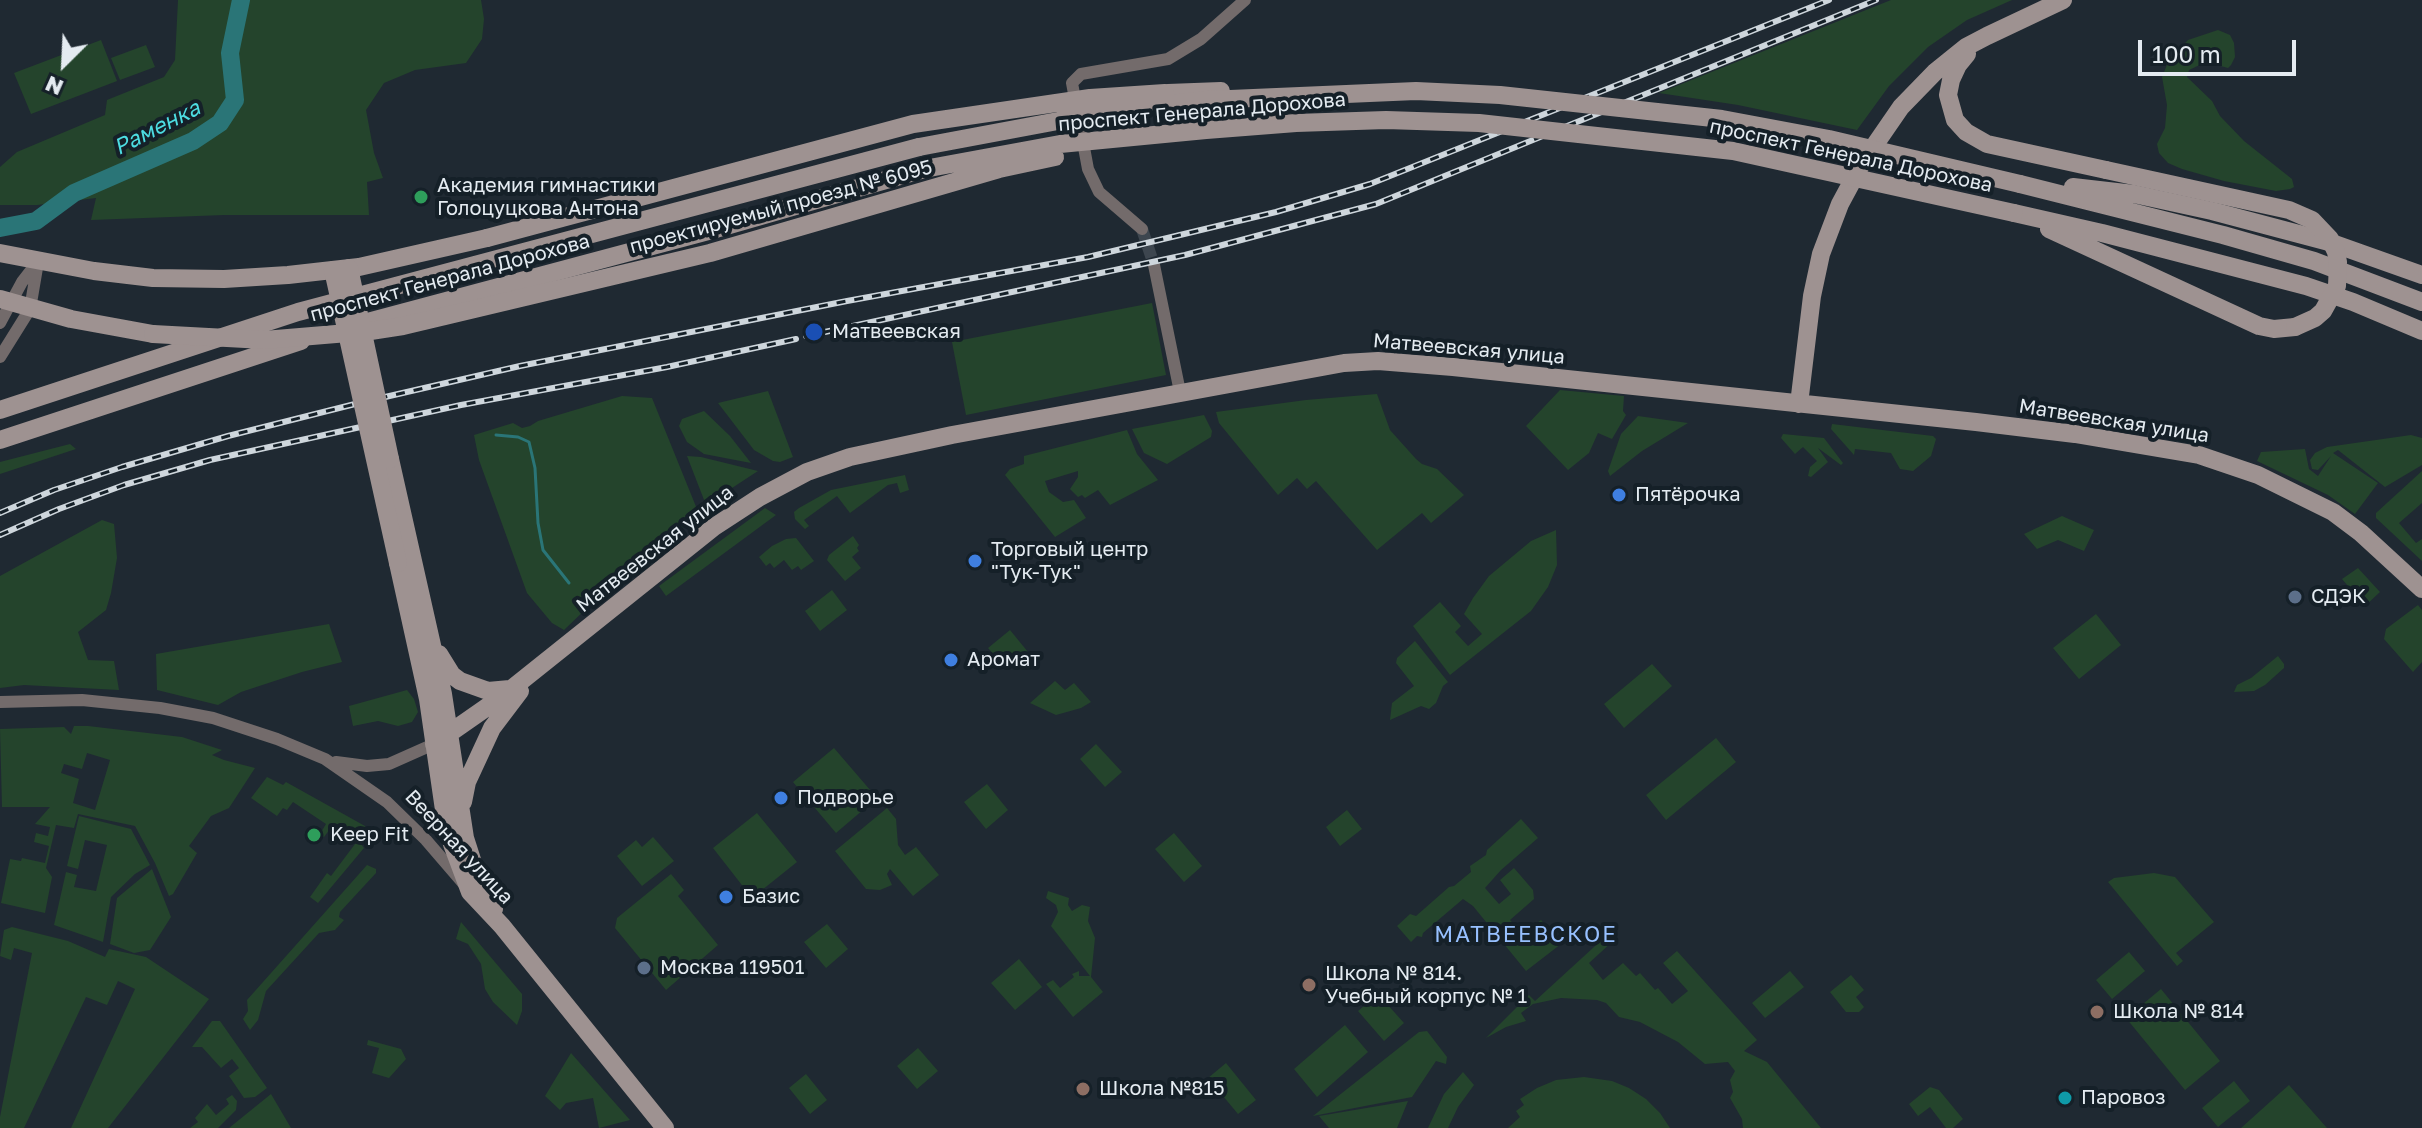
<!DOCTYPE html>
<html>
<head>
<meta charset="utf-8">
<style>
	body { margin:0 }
	#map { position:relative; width:2422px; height:1128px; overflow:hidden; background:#1f2932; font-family:"Golos Text",sans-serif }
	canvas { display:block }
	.north { position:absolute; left:24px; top:24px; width:80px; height:80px; -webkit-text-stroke:6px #152028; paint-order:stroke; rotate:204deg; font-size:22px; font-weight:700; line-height:32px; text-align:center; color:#e4ebf1 }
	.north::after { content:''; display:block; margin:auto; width:28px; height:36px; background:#e4ebf1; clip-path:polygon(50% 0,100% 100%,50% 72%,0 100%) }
	.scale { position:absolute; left:2138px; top:40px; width:158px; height:36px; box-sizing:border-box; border:4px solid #e4ebf1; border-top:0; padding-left:10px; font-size:24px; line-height:28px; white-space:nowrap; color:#e4ebf1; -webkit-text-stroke:6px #152028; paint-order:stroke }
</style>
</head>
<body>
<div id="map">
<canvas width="2422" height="1128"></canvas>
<div class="north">N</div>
<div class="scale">100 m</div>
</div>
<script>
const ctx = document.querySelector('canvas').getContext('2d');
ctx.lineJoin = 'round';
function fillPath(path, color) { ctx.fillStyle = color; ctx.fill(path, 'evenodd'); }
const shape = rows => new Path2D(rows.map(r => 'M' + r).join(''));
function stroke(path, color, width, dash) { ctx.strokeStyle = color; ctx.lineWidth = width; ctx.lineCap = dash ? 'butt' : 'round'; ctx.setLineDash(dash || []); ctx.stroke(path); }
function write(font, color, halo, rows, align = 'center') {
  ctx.font = font + ' "Golos Text",sans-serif'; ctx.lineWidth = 8; ctx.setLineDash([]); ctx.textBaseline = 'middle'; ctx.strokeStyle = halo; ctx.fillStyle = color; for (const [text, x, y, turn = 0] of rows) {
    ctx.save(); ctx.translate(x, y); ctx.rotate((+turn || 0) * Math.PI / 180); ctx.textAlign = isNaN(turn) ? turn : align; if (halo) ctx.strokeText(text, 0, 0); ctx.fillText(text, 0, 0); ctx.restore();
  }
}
const green = shape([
	[178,0,481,0,484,19,482,39,466,63,415,70,384,83,366,110,374,153,383,178,367,182,369,215,224,215,91,220,96,198,37,205,0,205,0,167,17,152,105,115,107,100,164,77,175,60],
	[1891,0,2012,0,1967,20,1928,47,1889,86,1857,130,1738,105,1659,93],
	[2218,30,2230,35,2234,43,2235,57,2231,65,2228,68,2206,62,2189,70,2187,77,2212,101,2220,116,2244,141,2292,179,2294,187,2290,189,2276,191,2224,181,2182,169,2168,163,2159,153,2157,144,2165,128,2167,105,2162,77,2169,60,2188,40],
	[101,40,117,81,31,114,14,73],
	[146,45,155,67,120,80,111,58],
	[1152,303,1166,375,966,415,952,342],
	[1560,390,1624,396,1623,411,1626,415,1612,439,1598,433,1589,453,1568,470,1526,426],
	[768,391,793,457,780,462,773,461,754,450,718,403],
	[1377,394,1390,430,1416,459,1422,464,1437,469,1464,495,1431,523,1422,513,1377,550,1316,481,1307,489,1297,478,1278,495,1219,423,1216,412,1306,400],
	[622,396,652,398,699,514,613,583,564,630,552,623,527,593,479,460,474,435,513,423,522,428,530,426,538,421],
	[704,411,730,436,751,463,704,454,687,442,679,426,682,419],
	[1204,415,1212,431,1211,437,1167,464,1144,453,1132,429],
	[1638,416,1688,423,1642,451,1610,476,1608,471,1621,434],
	[1832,424,1933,436,1936,439,1931,456,1913,471,1900,469,1891,453,1855,449,1854,455,1831,429],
	[1127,430,1137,454,1158,480,1110,505,1098,490,1085,498,1082,495,1078,497,1070,489,1078,477,1078,471,1045,481,1049,492,1063,502,1074,500,1086,518,1055,537,1005,475,1010,469,1024,464,1024,456],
	[1783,434,1824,438,1843,463,1841,465,1818,448,1828,462,1811,477,1808,476,1810,467,1817,461,1803,447,1795,454,1781,438],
	[2411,435,2422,438,2422,465,2385,487,2338,450,2333,453,2378,483,2355,514,2328,495,2257,461,2261,452,2305,449,2309,469,2318,476,2331,456,2318,470,2312,469,2310,460,2315,453,2327,447],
	[70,444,76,449,0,474,0,462],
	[687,456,701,457,758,471,706,505],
	[2422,471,2422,503,2399,523,2416,543,2422,539,2422,561,2376,518,2376,513],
	[905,475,909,490,900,493,897,483,888,485,850,513,837,496,804,520,809,526,805,529,795,519,794,512,799,508,831,490],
	[765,508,776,515,666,596,659,586],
	[2062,516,2094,530,2084,551,2058,540,2037,549,2024,534],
	[102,520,114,524,117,558,111,593,106,610,78,632,88,660,114,661,119,690,24,685,0,688,0,576],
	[1556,530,1557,565,1548,587,1531,611,1450,675,1413,626,1440,602,1461,626,1455,632,1468,646,1482,634,1464,614,1473,598,1489,576,1531,541],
	[853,536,859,545,857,548,859,551,852,557,861,568,845,581,827,560,829,555],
	[796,538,814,561,801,570,798,566,792,570,784,560,774,568,770,563,766,566,759,557,772,546,786,539],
	[2358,568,2380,592,2365,606,2342,579],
	[832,590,847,610,820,631,805,611],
	[2418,605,2422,610,2422,662,2413,672,2384,639,2386,629],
	[2096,614,2121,645,2079,679,2053,648],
	[329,624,342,662,302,672,241,692,218,705,157,690,156,654],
	[1010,630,1028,652,1007,670,988,648],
	[1415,641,1448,682,1443,686,1436,703,1429,709,1421,706,1390,720,1392,703,1414,686,1396,663,1397,658],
	[2278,656,2284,664,2284,668,2265,685,2254,691,2234,692,2237,685,2251,678],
	[1652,664,1672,686,1624,728,1604,704],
	[1055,681,1065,690,1074,683,1091,702,1081,708,1056,715,1030,703],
	[407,690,414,699,418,712,412,722,398,726,378,721,353,726,349,706],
	[74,726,88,726,182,737,222,750,212,755,224,760,255,768,229,808,211,816,189,846,197,853,173,894,169,896,155,863,135,826,78,814,74,828,56,825,46,868,52,877,45,913,1,903,10,859,21,861,22,858,45,863,49,846,34,842,36,833,48,836,50,827,35,824,50,807,2,807,0,729,64,727,71,734],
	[87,753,110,760,95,810,73,803,79,779,61,773,64,764,82,769],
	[1716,738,1736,762,1666,820,1646,795],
	[1096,744,1122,772,1105,787,1080,759],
	[834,748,877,798,836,833,793,782],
	[267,777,283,785,286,782,365,826,366,834,351,833,345,840,330,829,324,837,320,834,326,824,293,802,287,810,283,808,277,816,251,798],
	[987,784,1008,810,986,829,964,802],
	[887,808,896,819,898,845,905,855,916,847,939,875,913,896,890,869,887,874,892,885,880,890,866,889,835,851],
	[1347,810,1362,829,1340,846,1326,827],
	[757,813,797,862,752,898,713,848],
	[79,816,131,829,150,865,135,874,111,897,103,942,54,925,66,872,77,875,74,887,96,891,107,845,85,840,78,869,67,866],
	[1521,819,1538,838,1501,870,1485,888,1499,904,1511,894,1500,880,1514,868,1533,890,1534,899,1510,920,1523,934,1541,920,1561,944,1526,971,1473,906,1463,899,1423,933,1422,937,1417,936,1411,942,1397,926,1410,914,1416,916,1449,887,1454,886,1471,872,1470,866,1486,855,1487,850],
	[1174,833,1202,866,1184,882,1155,849],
	[653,837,674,861,642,886,617,856,636,840,642,847],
	[355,844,361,844,364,848,318,903,310,897,327,873,331,876],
	[367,865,376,869,376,873,340,912,339,917,344,920,335,930,319,933,266,991,258,1020,250,1030,243,1019,248,1011,247,1000],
	[152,869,171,917,150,950,134,953,110,944,117,898],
	[2154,873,2175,877,2214,922,2176,953,2183,961,2177,966,2108,882,2114,878],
	[671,874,684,890,678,896,718,945,666,990,615,928,617,918],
	[1048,891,1069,898,1068,905,1072,911,1082,905,1090,907,1088,921,1095,938,1091,977,1103,992,1073,1017,1046,984,1053,980,1060,988,1074,977,1072,974,1079,971,1079,976,1090,976,1051,926,1058,912,1056,905,1046,898],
	[461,922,522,994,522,1011,517,1025,493,1002,485,989,481,964,468,944,456,939],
	[827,924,848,949,826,968,804,942],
	[12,927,68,941,105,957,109,949,146,957,209,999,108,1128,71,1128,135,989,118,981,107,1005,86,997,24,1128,0,1128,0,1117,32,953,14,948,11,960,0,956,4,930],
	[1606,936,1612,942,1589,963,1603,980,1623,963,1636,976,1640,973,1655,990,1658,988,1672,1004,1688,991,1663,963,1677,951,1757,1040,1744,1051,1767,1062,1821,1128,1743,1128,1742,1119,1730,1098,1733,1092,1730,1080,1735,1071,1728,1062,1705,1064,1678,1042,1640,1022,1619,1017,1606,1003,1597,1000,1561,998,1533,1004,1521,1013,1526,1021,1506,1027,1486,1038,1529,995,1535,1001],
	[2129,952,2145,971,2112,999,2096,980],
	[1019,959,1042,987,1015,1010,991,983],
	[1790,971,1804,987,1765,1018,1752,1003],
	[1851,975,1864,990,1856,997,1864,1007,1859,1012,1846,1012,1830,992],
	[2161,989,2220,1061,2185,1090,2126,1018],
	[1378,994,1404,1023,1384,1041,1358,1011],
	[212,1021,220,1021,267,1088,255,1097,244,1098,229,1076,239,1068,232,1059,221,1068,202,1047,192,1047],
	[1345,1025,1368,1052,1317,1097,1294,1069],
	[1427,1031,1447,1057,1446,1064,1436,1061,1412,1097,1313,1116,1419,1032],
	[368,1040,401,1049,406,1059,389,1078,372,1073,379,1048,367,1045],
	[918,1048,938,1071,917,1089,897,1066],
	[571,1053,630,1120,599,1128,593,1098,566,1103,560,1110,545,1096],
	[1226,1063,1256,1100,1238,1114,1208,1078],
	[1463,1072,1474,1085,1458,1107,1448,1128,1428,1128,1444,1094],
	[806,1074,827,1100,810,1114,789,1088],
	[1584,1077,1612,1081,1629,1088,1646,1099,1660,1113,1670,1128,1508,1128,1520,1117,1516,1111,1524,1105,1520,1099,1537,1088,1556,1080],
	[2234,1081,2250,1101,2218,1127,2202,1108],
	[2289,1085,2327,1128,2241,1128,2281,1092],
	[1930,1087,1939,1090,1963,1119,1953,1128,1946,1128,1930,1107,1918,1116,1909,1104],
	[271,1094,291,1128,229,1128],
	[232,1095,237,1101,236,1110,218,1128,190,1128,198,1122,195,1118,207,1104,216,1115,229,1104,226,1099],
	[1408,1101,1397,1128,1329,1128,1319,1116]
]);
const stream = shape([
	[496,435,518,437,529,442,535,468,538,523,543,550,569,583]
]);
const river = shape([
	[0,228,36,221,74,193,193,141,220,123,235,100,230,53,241,0]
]);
const streetTunnel = shape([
	[1142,229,1154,265]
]);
const street = shape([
	[1142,229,1099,192,1088,169,1072,83,1081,74,1168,59,1201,39,1245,0],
	[1154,265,1180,392],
	[0,323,22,282,36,264],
	[0,357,30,309,38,262],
	[0,702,82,700,160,708,213,718,277,739,325,759,387,802,426,840,463,883],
	[336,762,367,766,389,764,434,744]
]);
const secondary = shape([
	[1967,54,1958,65,1951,80,1948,95,1955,120,1966,132,1987,144,2106,170],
	[1168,93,1221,91],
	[2020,184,2223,235,2314,261,2422,302],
	[2073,187,2134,194,2212,211,2329,242,2422,275],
	[2014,213,2102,233,2306,286,2353,302,2422,331],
	[2049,229,2259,326,2274,329,2295,327],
	[0,253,94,271,153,278,224,279,288,275,359,267,487,238],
	[0,299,71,319,153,334],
	[349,327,712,230,924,169],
	[1799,404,1812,296,1821,254,1840,204,1861,165,1901,107,1935,72,1966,47,1987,36,2063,0],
	[0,410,298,312,919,147],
	[0,440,301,341],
	[390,459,443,694,465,838,474,866,494,909],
	[398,563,428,699,444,810,452,844,470,892,502,926,665,1128],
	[439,654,452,675,460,681,488,691,510,689],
	[434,744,500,698,714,527,760,497,807,472,850,457,952,435,1344,363,1378,361,1453,367,1976,422,2075,434,2199,455,2258,475,2333,512,2361,533,2422,589],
	[463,802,467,782,492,728,520,691]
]);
const rail = shape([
	[806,336,1185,255,1376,204,1876,0],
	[0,513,54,490,122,467,228,436,359,403,520,366,847,301,1088,257,1276,212,1370,184,1829,0],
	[0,535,59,509,124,485,210,460,461,405,667,367,796,339]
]);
const secondaryBridge = shape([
	[919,147,1122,109,1207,100,1416,91,1500,95,1722,119,1829,139,2020,184],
	[924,169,1060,144,1206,130,1296,123,1386,120,1479,123,1733,151,2014,213],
	[2106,170,2289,210,2312,220,2330,239,2336,252,2338,262,2337,286,2323,311,2315,318,2295,327],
	[487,238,913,124,1090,98,1165,93],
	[349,268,390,459],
	[333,270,398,563],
	[364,332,403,326,710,253,999,169,1055,157],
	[153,334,264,340,348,333]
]);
const markers = [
	[421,197,8,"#2e9e5b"],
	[814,332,10,"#1a4fb4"],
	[1619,495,8,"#3f7fe0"],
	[975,561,8,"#3f7fe0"],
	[2295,597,8,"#5c6f8a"],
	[951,660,8,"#3f7fe0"],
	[781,798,8,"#3f7fe0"],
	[314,835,8,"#2e9e5b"],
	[726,897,8,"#3f7fe0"],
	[644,968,8,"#5c6f8a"],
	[1309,985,8,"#8d6e63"],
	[2097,1012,8,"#8d6e63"],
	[1083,1089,8,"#8d6e63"],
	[2065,1098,8,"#0f9aa8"]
];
const streetNames = [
	["проспект Генерала Дорохова",1202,112,-5],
	["проспект Генерала Дорохова",1851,156,12],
	["проектируемый проезд № 6095",781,207,-15],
	["проспект Генерала Дорохова",450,278,-15],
	["Матвеевская улица",1469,349,5],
	["Матвеевская улица",2114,421,9],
	["Матвеевская улица",655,549,-38],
	["Веерная улица",459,847,47]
];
const poiNames = [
	["Академия гимнастики",437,186],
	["Голоцуцкова Антона",437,209],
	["Матвеевская",832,332],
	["Пятёрочка",1635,495],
	["Торговый центр",991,550],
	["\"Тук-Тук\"",991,573],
	["СДЭК",2311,597],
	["Аромат",967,660],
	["Подворье",797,798],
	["Keep Fit",330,835],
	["Базис",742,897],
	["Москва 119501",660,968],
	["Школа № 814.",1325,974],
	["Учебный корпус № 1",1325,997],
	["Школа № 814",2113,1012],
	["Школа №815",1099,1089],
	["Паровоз",2081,1098]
];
const waterNames = [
	["Раменка",157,128,-27]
];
const neighbourhoodNames = [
	["МАТВЕЕВСКОЕ",1526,935]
];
fillPath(green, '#24442c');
stroke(stream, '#2a7577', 3);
stroke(river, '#2a7577', 18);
stroke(streetTunnel, '#3d464f', 12, [12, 6]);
stroke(street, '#736b6b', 12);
stroke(secondary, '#9e9291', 18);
stroke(rail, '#ced6dc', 6);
stroke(rail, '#152028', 3, [9]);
stroke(secondaryBridge, '#9e9291', 18);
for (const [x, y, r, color] of markers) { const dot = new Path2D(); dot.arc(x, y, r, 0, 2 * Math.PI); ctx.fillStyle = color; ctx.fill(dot); stroke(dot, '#152028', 3); }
write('20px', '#e4ebf1', '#152028', streetNames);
write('20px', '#e4ebf1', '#152028', poiNames, 'left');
write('italic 22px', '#4ddde2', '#152028', waterNames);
ctx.letterSpacing = '2px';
write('22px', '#97c0ff', '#152028', neighbourhoodNames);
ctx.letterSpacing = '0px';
</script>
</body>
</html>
